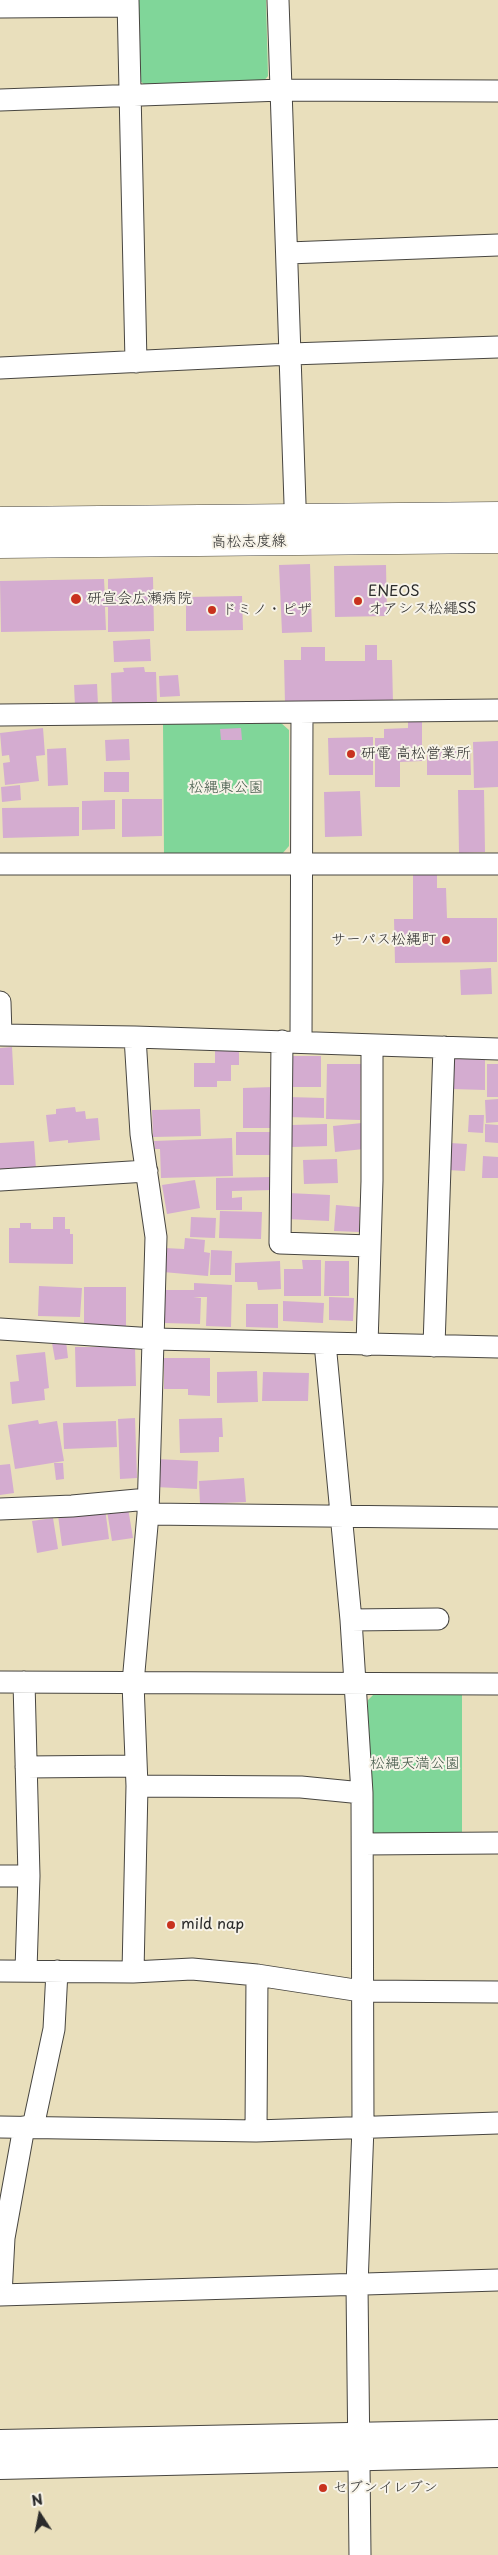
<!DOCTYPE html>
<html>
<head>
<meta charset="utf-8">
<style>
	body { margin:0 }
	#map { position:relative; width:498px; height:2555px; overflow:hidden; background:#e9dfbc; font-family:"Playpen Sans",sans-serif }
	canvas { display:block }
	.north { position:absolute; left:15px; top:2490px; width:50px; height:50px; -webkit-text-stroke:4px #f7f3e8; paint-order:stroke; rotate:349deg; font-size:14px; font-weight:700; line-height:20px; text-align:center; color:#2b2b2b }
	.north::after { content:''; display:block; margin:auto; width:18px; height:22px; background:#2b2b2b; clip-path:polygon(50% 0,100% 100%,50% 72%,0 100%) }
</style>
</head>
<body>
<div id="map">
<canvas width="498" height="2555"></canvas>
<div class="north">N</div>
</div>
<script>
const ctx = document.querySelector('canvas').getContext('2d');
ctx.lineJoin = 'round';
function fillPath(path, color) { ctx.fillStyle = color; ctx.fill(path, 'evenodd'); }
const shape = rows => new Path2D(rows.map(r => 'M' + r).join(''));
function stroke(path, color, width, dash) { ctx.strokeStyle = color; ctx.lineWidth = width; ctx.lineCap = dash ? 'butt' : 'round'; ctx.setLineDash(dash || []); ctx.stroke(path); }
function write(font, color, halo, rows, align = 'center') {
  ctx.font = font + ' "Playpen Sans","Klee One",sans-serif'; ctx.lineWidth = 4; ctx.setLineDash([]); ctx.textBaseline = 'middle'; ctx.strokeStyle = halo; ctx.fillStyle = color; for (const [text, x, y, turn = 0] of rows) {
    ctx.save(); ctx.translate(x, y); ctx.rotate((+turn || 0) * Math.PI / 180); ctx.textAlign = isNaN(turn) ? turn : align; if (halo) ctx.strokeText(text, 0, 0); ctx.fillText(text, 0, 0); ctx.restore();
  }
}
const green = shape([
	[136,0,266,0,268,76,262,83,147,87,138,79],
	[281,723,289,730,289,846,282,854,164,855,163,724],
	[375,1693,462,1694,462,1837,377,1835,368,1828,368,1700]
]);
const building = shape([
	[310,564,312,632,282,633,279,565],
	[386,565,387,616,335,617,334,566],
	[153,577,154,631,108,632,108,607,105,607,106,630,1,632,0,581,104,579,105,598,108,598,108,579],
	[242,596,243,630,186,631,186,597],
	[150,639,151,661,114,662,113,641],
	[365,645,377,645,377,660,392,660,393,703,285,704,284,660,301,660,301,647,325,647,325,661,365,661],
	[144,667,145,672,156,672,157,702,112,705,111,673,124,672,123,668],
	[178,675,180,696,160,697,159,676],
	[97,684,98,705,75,706,74,685],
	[408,721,422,721,422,761,400,762,400,787,375,787,375,738,384,738,384,729,408,728],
	[43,728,45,755,36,756,39,781,5,785,3,763,10,762,9,755,2,756,0,733],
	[241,728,242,740,221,740,220,729],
	[373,737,373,775,329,775,328,738],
	[129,739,130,760,106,761,105,740],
	[498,741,498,787,474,788,473,742],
	[470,747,471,775,427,775,427,748],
	[66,748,68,785,48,786,47,749],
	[104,772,129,772,129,792,104,792],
	[20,785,21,800,2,802,1,787],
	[458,790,484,790,485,852,459,853],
	[360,791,362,836,325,837,324,792],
	[122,799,162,799,162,836,122,837],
	[115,800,115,829,82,830,82,801],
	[79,807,79,836,3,838,2,808],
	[413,874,437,874,437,888,446,888,447,918,497,918,497,962,395,963,394,919,413,919],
	[491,968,492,994,461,995,460,970],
	[12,1047,14,1085,0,1085,0,1048],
	[215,1050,239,1050,239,1065,231,1065,231,1081,217,1081,217,1087,194,1087,194,1063,215,1063],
	[293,1056,321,1056,321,1087,288,1087,288,1064,293,1064],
	[453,1057,485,1057,485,1090,452,1089],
	[327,1064,361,1064,360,1120,326,1119],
	[487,1064,498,1064,498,1097,487,1097],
	[274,1087,274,1128,243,1128,243,1088],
	[288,1097,324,1098,324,1118,287,1117],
	[498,1099,498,1122,486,1123,485,1100],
	[75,1107,76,1112,85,1111,86,1119,98,1118,100,1140,68,1143,68,1140,49,1142,46,1115,56,1114,56,1109],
	[200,1109,201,1136,153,1137,152,1110],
	[469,1115,484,1115,483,1133,468,1132],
	[362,1123,364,1149,335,1152,333,1126],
	[327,1124,327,1146,292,1147,292,1125],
	[485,1124,498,1125,498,1143,485,1142],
	[236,1132,273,1132,273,1155,236,1155],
	[232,1138,233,1176,161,1178,160,1149,155,1149,154,1141],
	[34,1141,36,1169,0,1171,0,1143],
	[450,1143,467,1144,465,1171,448,1170],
	[483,1156,498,1157,498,1178,482,1178],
	[337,1159,338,1183,304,1184,303,1160],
	[272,1177,273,1190,232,1191,232,1198,242,1197,242,1210,216,1210,216,1178],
	[195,1180,200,1208,167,1214,162,1185],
	[288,1193,330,1195,329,1221,286,1219],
	[336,1205,360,1207,359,1232,334,1231],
	[220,1211,262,1212,261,1239,219,1238],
	[53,1217,65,1217,65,1229,70,1229,70,1234,73,1234,73,1264,9,1263,9,1228,20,1228,20,1223,31,1223,31,1229,53,1229],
	[191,1217,216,1218,215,1238,190,1237],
	[185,1238,205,1240,204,1252,210,1253,208,1276,163,1272,165,1248,184,1249],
	[211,1250,232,1251,231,1275,210,1275],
	[302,1260,321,1260,321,1296,284,1296,284,1269,303,1269],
	[280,1261,281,1289,258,1290,257,1282,235,1282,235,1263],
	[325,1261,349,1261,349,1296,324,1296],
	[194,1283,232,1285,231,1327,206,1326,207,1297,193,1297,201,1298,200,1324,164,1323,165,1290,194,1290],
	[39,1286,82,1288,80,1317,38,1316],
	[84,1287,126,1287,126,1329,84,1329],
	[329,1297,354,1298,353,1321,329,1320],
	[283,1301,324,1303,323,1323,283,1321],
	[246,1304,278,1304,278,1328,246,1327],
	[66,1341,68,1358,55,1360,52,1343],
	[75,1347,135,1347,136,1386,76,1387],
	[45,1352,49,1388,44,1389,45,1400,12,1404,10,1382,19,1381,16,1355],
	[164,1358,210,1358,210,1396,188,1395,188,1389,164,1389],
	[257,1371,258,1402,217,1403,217,1372],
	[263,1372,309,1373,308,1401,262,1401],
	[135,1418,137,1478,120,1479,118,1419],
	[222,1418,223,1437,219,1437,219,1452,180,1453,179,1419],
	[38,1420,39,1424,57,1421,64,1461,15,1469,8,1425],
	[116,1421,117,1447,64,1449,63,1423],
	[156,1459,198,1461,197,1489,155,1487],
	[54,1463,63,1463,64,1479,56,1480],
	[10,1464,14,1493,0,1495,0,1465],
	[244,1478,246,1502,200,1504,199,1481],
	[105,1508,109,1539,62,1546,58,1515],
	[128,1508,133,1538,112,1541,107,1511],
	[53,1518,58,1549,37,1553,32,1521]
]);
const minor = shape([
	[128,0,136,362],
	[278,0,296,533],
	[0,7,128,6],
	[0,100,282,90,498,91],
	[288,253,498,245],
	[0,368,291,354,498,347],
	[0,715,498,710],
	[0,864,498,864],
	[0,1002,1,1035],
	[0,1035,135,1037,498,1049],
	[282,1041,280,1243,370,1246],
	[301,1041,302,712],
	[0,1180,147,1171],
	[0,1329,154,1339,498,1347],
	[325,1343,351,1620,362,1793,363,2127,357,2285,360,2555],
	[367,1345,372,1181,372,1045],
	[434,1346,444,1047],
	[0,1509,72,1506,148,1499],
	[148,1514,498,1518],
	[351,1620,438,1619],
	[0,1682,498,1684],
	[24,1682,29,1876,26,1970],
	[26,1767,136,1766],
	[137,1786,301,1787,362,1793],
	[363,1844,498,1843],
	[0,1876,29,1876],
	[0,1971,133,1972,192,1969,257,1975,361,1991,498,1992],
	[133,1972,137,1786,133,1683,148,1514,156,1237,141,1134,135,1037],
	[0,2127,256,2131,498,2123],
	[33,2127,54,2029,57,1971],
	[256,2131,257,1975],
	[0,2295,498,2280],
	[1,2295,4,2238,24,2127]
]);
const tertiary = shape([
	[0,2443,498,2433],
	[0,2466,498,2454]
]);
const secondary = shape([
	[0,521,498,516],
	[0,544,498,539]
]);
const markers = [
	[76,599,6,"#c8321e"],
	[358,601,5,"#c8321e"],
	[212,610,5,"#c8321e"],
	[351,754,5,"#c8321e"],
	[446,940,5,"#c8321e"],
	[171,1925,5,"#c8321e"],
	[323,2488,5,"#c8321e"]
];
const streetNames = [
	["高松志度線",249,542,-1]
];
const poiNames = [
	["ENEOS",368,592],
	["オアシス松繩SS",368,609],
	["研宣会広瀬病院",87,599],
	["ドミノ・ピザ",222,610],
	["研電 高松営業所",361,754],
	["サーパス松縄町",436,940,"right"],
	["mild nap",181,1925],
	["セブンイレブン",333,2488]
];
const parkNames = [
	["松縄東公園",226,788],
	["松縄天満公園",415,1764]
];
fillPath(green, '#80d699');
fillPath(building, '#d4acd0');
stroke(minor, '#484641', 23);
stroke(tertiary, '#484641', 28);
stroke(secondary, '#484641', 29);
stroke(minor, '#fff', 21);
stroke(tertiary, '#fff', 26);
stroke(secondary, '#fff', 28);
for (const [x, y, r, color] of markers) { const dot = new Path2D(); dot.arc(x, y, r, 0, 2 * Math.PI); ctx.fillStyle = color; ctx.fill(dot); stroke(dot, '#f7f3e8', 2); }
write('15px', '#2b2b2b', '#f7f3e8', streetNames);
write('15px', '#2b2b2b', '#f7f3e8', poiNames, 'left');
write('15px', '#405646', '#f7f3e8', parkNames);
</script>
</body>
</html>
